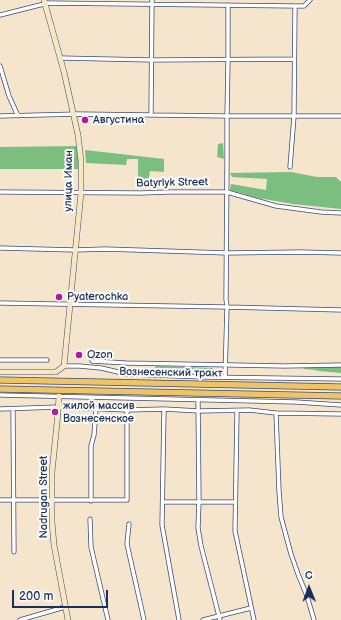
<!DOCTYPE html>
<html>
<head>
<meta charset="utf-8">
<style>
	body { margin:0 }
	#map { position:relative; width:341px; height:620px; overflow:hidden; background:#f5e5cd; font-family:"Balsamiq Sans",sans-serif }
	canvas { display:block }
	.north { position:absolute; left:289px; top:568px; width:40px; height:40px; -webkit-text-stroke:3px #fdfcf7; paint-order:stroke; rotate:359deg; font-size:11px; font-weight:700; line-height:16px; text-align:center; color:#1b2f5e }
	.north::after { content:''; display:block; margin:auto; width:14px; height:18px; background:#1b2f5e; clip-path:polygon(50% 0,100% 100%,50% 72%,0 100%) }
	.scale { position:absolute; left:12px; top:590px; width:96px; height:18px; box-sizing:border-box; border:2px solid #1b2f5e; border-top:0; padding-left:5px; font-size:12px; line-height:14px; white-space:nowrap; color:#1b2f5e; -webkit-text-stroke:3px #fdfcf7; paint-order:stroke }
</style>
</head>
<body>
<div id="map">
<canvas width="341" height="620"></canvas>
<div class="north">С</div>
<div class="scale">200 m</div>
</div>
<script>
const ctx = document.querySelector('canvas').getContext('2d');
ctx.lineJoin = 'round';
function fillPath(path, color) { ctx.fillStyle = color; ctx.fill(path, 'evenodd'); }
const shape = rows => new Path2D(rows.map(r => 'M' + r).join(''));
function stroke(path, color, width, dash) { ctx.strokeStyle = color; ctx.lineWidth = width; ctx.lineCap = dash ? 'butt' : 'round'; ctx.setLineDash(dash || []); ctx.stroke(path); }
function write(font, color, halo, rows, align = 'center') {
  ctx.font = font + ' "Balsamiq Sans",sans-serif'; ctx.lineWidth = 4; ctx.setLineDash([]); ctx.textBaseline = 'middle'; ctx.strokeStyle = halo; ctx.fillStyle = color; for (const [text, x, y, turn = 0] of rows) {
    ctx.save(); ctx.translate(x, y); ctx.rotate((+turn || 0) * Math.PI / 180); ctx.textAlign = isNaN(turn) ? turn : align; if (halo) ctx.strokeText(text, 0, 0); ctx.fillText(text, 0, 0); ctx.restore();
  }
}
const forest = shape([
	[223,143,224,159,217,157,218,144],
	[78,146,80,169,0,169,0,147],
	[85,150,164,159,164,172,150,171,148,183,138,182,138,159,127,159,126,165,86,163],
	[291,172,317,177,336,177,341,182,341,209,293,204,258,198,230,190,231,184,266,190,267,179,232,177,230,173],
	[156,366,183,367,213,368,213,369,182,369,155,368],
	[341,367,341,373,319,371,315,370,304,369,303,368]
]);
const street = shape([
	[0,15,48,3,295,6,304,6,310,0],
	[60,58,152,60,294,59],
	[0,66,9,96,18,116],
	[151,115,152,0],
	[0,116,78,114,227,116,341,116],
	[290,167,294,116,295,6],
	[0,192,141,193,168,192,227,192,276,206,321,212,341,213],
	[0,248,75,250,105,249,227,253,301,252,341,253],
	[0,303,227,307,341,310],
	[0,360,47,360],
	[92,361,126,363,285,366,341,365],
	[64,366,79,366,101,368,127,374,203,377,341,379],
	[225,377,227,307,226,299,227,161,227,116,228,60,228,5],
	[0,395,296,402,341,405],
	[198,400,199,502,198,528,201,546,220,620],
	[0,409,59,407,127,410,164,409,199,411,249,410,276,413,341,414],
	[13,409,14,552],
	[164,409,162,525,179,620],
	[237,411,235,531,254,620],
	[276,413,279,491,281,517,291,554,298,574,307,596,314,620],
	[0,500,127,500,127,410],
	[91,501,91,446,94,435,96,409],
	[163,502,235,502],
	[90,519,91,547,108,620],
	[129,524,127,544,144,620],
	[20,620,65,607],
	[203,620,251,608]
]);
const secondary = shape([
	[0,372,56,372,64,366,81,193,81,161,78,135,64,72,44,0],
	[59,396,58,413,52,472,52,522,54,545,68,620]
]);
const primary = shape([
	[0,380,341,387],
	[0,389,341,396]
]);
const markers = [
	[85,120,4,"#b5179e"],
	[59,297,4,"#b5179e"],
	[79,355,4,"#b5179e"],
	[55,412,4,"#b5179e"]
];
const poiNames = [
	["Августина",93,120],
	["Pyaterochka",67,297],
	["Ozon",87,355],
	["жилой массив",63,406],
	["Вознесенское",63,419]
];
const streetNames = [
	["улица Иман",69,181,-89],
	["Batyrlyk Street",172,183,-1],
	["Вознесенский тракт",171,373,1],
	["Nadrugan Street",44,497,-90]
];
fillPath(forest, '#7bbe80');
stroke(street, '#3c4a6f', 5);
stroke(secondary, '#3c4a6f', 6);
stroke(primary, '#3c4a6f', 7);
stroke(street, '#fff', 3.5);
stroke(secondary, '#f8e7c3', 5);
stroke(primary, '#eec469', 5.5);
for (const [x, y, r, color] of markers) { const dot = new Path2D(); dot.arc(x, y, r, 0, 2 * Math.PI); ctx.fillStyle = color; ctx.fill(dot); stroke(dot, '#fdfcf7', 1.5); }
write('11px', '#1b2f5e', '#fdfcf7', poiNames, 'left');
write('11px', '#1b2f5e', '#fdfcf7', streetNames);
</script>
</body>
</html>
